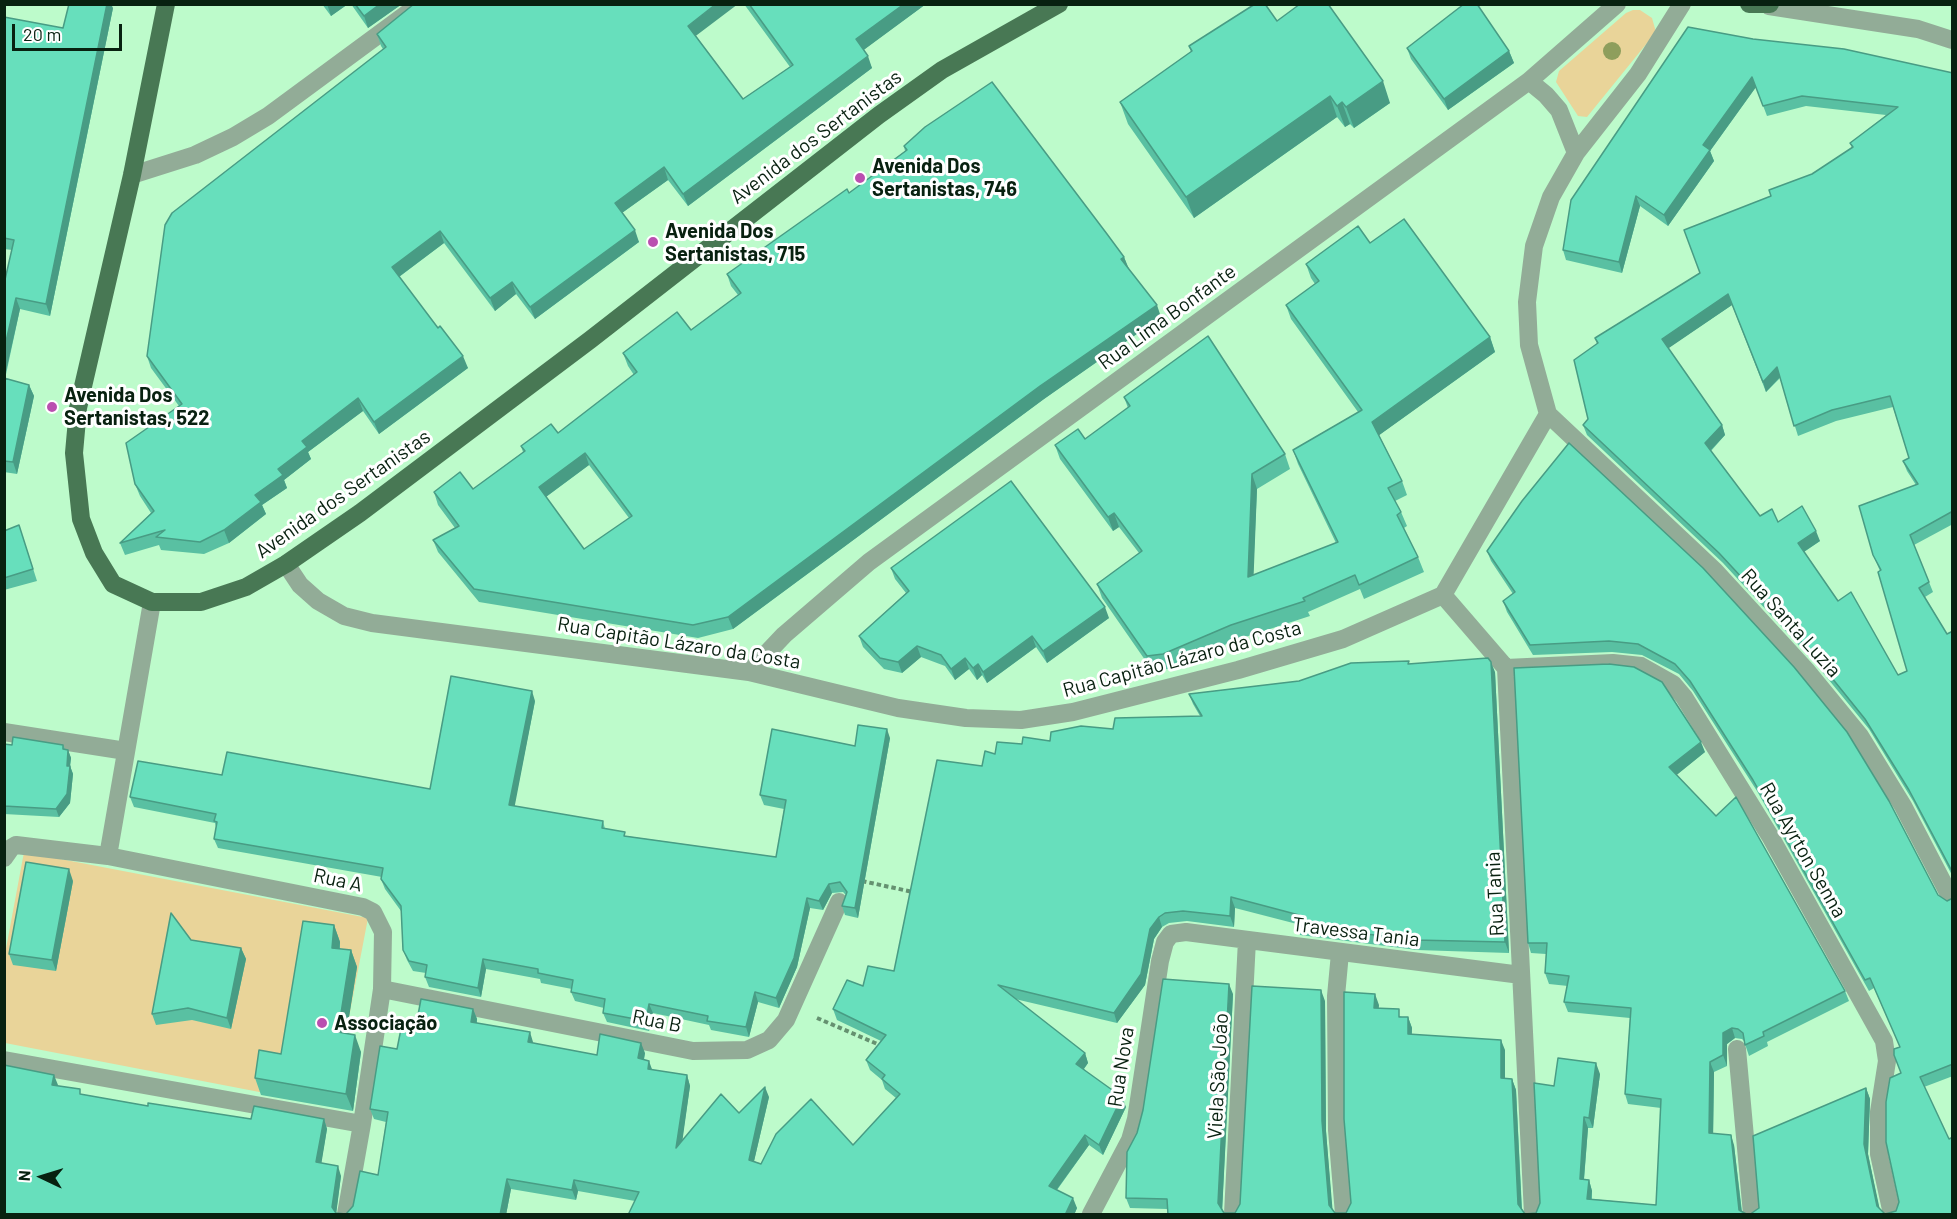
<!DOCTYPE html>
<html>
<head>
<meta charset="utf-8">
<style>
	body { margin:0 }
	#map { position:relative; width:1957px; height:1219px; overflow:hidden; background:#bdfbcb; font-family:Barlow,sans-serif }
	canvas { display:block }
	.frame { position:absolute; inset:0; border:6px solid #082110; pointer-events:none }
	.north { position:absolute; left:12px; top:1147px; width:60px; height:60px; -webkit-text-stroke:4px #fff; paint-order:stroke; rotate:274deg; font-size:16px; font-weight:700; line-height:24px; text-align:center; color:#082110 }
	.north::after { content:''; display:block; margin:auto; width:21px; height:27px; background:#082110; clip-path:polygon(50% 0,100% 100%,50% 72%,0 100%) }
	.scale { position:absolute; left:12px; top:24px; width:110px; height:27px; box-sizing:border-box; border:3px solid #082110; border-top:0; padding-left:8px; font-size:18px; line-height:21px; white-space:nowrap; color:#082110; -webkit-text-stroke:4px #fff; paint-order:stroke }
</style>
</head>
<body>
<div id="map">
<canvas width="1957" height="1219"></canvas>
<div class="frame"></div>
<div class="north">N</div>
<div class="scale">20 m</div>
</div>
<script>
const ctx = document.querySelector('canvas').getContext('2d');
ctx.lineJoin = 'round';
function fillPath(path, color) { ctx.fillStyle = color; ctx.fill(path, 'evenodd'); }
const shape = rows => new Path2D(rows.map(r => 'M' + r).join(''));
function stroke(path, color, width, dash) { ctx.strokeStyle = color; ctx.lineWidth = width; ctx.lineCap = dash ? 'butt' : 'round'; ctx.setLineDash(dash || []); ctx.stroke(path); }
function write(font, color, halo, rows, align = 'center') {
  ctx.font = font + ' Barlow,sans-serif'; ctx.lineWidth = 6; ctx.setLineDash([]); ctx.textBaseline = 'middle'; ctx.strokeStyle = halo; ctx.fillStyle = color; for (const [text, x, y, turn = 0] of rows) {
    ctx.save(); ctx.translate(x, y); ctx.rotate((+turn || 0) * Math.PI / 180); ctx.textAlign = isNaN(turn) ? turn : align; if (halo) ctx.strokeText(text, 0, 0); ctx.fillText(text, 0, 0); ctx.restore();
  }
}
const green = shape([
	[1633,10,1640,10,1652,18,1656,32,1587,117,1578,116,1556,82,1559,71,1626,13],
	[24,852,368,918,332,1106,5,1043,5,954]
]);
const path = shape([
	[862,881,913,892],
	[817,1018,882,1046]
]);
const minor = shape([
	[1769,6,1918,29,1952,40],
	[1529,81,1546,95,1559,110,1576,153],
	[132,175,195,155,233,137,268,116,420,4],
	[1548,414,1715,571,1806,670,1860,736,1903,806,1952,900],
	[286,564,300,585,318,601,344,616,372,623,749,672,898,708,966,718,1021,720,1073,712,1238,670,1343,639,1443,595,1548,414,1529,345,1527,302,1534,246,1551,197,1576,153,1638,74,1682,4],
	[1443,595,1506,668,1533,1214],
	[1506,668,1613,663,1641,666,1673,684,1684,697,1770,836,1884,1041,1887,1061,1879,1112,1879,1154,1892,1214],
	[749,672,784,635,869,562,1529,81,1617,4],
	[4,732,126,751],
	[108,856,152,602],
	[4,858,11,848,16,845,108,856,363,907,373,912,383,932,382,989,362,1124,346,1214],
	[1340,953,1336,996,1337,1130,1344,1214],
	[382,989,693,1051,747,1050,769,1040,786,1020,839,902],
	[1737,1049,1752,1214],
	[4,1060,362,1124],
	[1091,1214,1130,1140,1136,1119,1160,961,1165,942,1171,934,1186,932,1521,975],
	[1233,1214,1247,940]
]);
const major = shape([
	[166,4,132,175,78,408,74,453,81,519,94,553,113,584,152,602,201,602,246,587,286,564,360,513,590,340,879,115,942,70,1059,4],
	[1749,4,1770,4]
]);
const trees = [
	[1612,51]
];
const wall = shape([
	[322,4,348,4,331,16],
	[351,4,402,4,368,28],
	[744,4,926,4,863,50,872,68,688,206,668,180,622,213,639,242,535,319,516,294,495,311,444,243,399,277,468,368,379,434,363,411,308,452,311,459,284,480,287,488,262,505,266,514,229,543,204,554,161,550,159,545,125,555,120,543,151,513,140,496,135,484,179,406,151,368,147,356,383,49,381,46,377,34,696,36,743,99,790,67],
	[113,8,50,316,20,309,5,379,29,385,34,396,17,474,4,472,4,284,12,250,4,249,4,17,63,28],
	[1277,21,1390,103,1354,128,1350,124,1345,127,1337,117,1194,218,1128,124,1120,102,1191,52,1189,46],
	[1753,39,1953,73,1953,524,1914,545,1933,592,1925,597,1947,634,1953,631,1953,877,1913,801,1869,729,1815,663,1723,563,1587,435,1583,425,1588,419,1597,344,1595,338,1700,274,1771,196,1812,174,1852,148,1850,143,1886,115,1806,106,1767,116,1756,87,1710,151,1714,161,1668,226,1640,206,1622,273,1566,260,1563,250],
	[1732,305,1766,392,1780,378,1798,436,1836,421,1893,407,1909,458,1903,461,1907,471,1916,485,1873,555,1880,571,1907,671,1898,675,1838,601,1804,552,1820,541,1778,522,1760,516,1711,451,1725,435,1722,425,1668,348],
	[1407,48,1509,51,1514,63,1448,110,1411,59],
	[904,146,1124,257,1128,268,1161,317,1044,399,733,629,698,638,479,602,438,552,433,540,455,528,438,505,434,492,473,489,523,452,521,446,558,433,634,375,628,366,623,353,691,330,738,295,731,286,727,274,849,193,905,151],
	[589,465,629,518,584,549,546,497],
	[1370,243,1490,337,1495,352,1379,435,1402,481,1407,495,1395,501,1401,512,1407,526,1404,528,1418,557,1424,572,1364,599,1360,589,1308,612,1310,616,1236,640,1168,669,1152,670,1102,598,1097,584,1139,553,1119,527,1113,531,1060,459,1055,445,1085,439,1128,408,1124,397,1285,454,1290,469,1257,489,1253,575,1336,543,1298,464,1293,450,1358,412,1291,319,1286,305,1315,284,1311,278,1306,264],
	[1522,501,1938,895,1947,901,1953,898,1953,1076,1924,1087,1949,1139,1953,1215,1749,1215,1759,1208,1866,1088,1870,1099,1868,1154,1879,1208,1885,1214,1896,1211,1899,1202,1901,1073,1900,1047,1874,988,1869,991,1757,791,1693,691,1679,674,1642,655,1612,652,1533,655,1507,612,1503,601,1513,594,1491,561,1487,551],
	[4,531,23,537,37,581,4,590],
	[891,568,1109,618,1047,663,1036,647,987,683,982,675,977,680,969,669,955,680,945,666,921,657,902,673,884,669,863,647,859,636,906,593,895,579],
	[1409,664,1495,672,1509,953,1417,950,1300,935,1297,924,1235,908,1234,927,1187,921,1169,923,1162,927,1154,939,1145,985,1117,1023,1015,999,1085,1053,1088,1063,1084,1069,1126,1107,1103,1155,1089,1145,1057,1190,1077,1208,1074,1215,628,1215,635,1201,578,1191,576,1200,511,1189,506,1215,4,1215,58,1086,82,1095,148,1106,251,1119,324,1119,327,1129,321,1163,341,1176,336,1213,346,1214,378,1175,386,1122,374,1119,370,1109,397,1049,415,1031,473,1009,477,1019,477,1023,533,1043,597,1055,645,1053,644,1060,652,1070,687,1075,690,1086,682,1140,739,1113,769,1097,754,1161,761,1164,853,1145,896,1098,885,1089,882,1080,870,1070,866,1060,881,1041,837,1020,833,1009,863,986,894,971,982,766,995,754,1022,744,1050,741,1113,729,1200,716,1193,704,1189,694,1299,681],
	[1514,668,1705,752,1676,775,1845,991,1849,1001,1767,1042,1768,1046,1749,1056,1744,1041,1742,1039,1735,1038,1727,1044,1727,1066,1714,1072,1713,1133,1734,1145,1742,1211,1748,1215,1168,1215,1167,1209,1130,1208,1126,1198,1233,994,1222,1210,1224,1213,1235,1213,1240,1204,1325,1001,1326,1131,1332,1210,1335,1213,1346,1213,1351,1203,1379,1005,1378,1008,1402,1017,1408,1017,1412,1028,1412,1034,1505,1050,1505,1078,1512,1079,1516,1090,1522,1209,1525,1214,1536,1213,1540,1203,1554,1086,1600,1074,1593,1128,1588,1128,1584,1180,1589,1180,1592,1191,1592,1199,1656,1205,1661,1108,1628,1104,1625,1094,1630,1018,1568,1012,1564,1002,1568,986,1549,984,1545,973,1546,954,1531,953,1528,943],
	[535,701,514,806,603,821,605,829,626,836,776,857,784,809,764,805,760,795,855,746,890,738,858,918,845,915,842,906,846,895,843,892,832,893,823,910,810,908,797,967,779,1008,758,1002,749,1037,711,1030,709,1025,653,1013,649,1031,607,1022,603,1013,604,1008,575,1001,571,992,572,989,541,983,540,979,486,969,481,997,429,987,425,977,426,973,413,971,407,960,403,950,401,911,385,889,381,879,382,877,218,848,214,839,216,827,215,823,134,807,130,797,430,789],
	[4,744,12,745,63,745,65,749,68,750,71,758,70,766,73,774,70,803,59,817,4,814],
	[73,881,56,971,13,965,9,954],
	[334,925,340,942,340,949,351,950,357,967,346,1034,361,1052,353,1111,261,1095,255,1078,281,1054],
	[191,940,241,948,246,959,231,1029,192,1020,156,1025,152,1014]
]);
const shadedWall = shape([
	[107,4,111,4,113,8,50,316,46,304],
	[327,4,348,4,331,16],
	[380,4,402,4,368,28,364,16],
	[716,4,738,4,693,38,688,26],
	[904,4,926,4,861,52,856,39],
	[1509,51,1514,63,1448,110,1444,99],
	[868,56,872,68,688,206,683,194],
	[1752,77,1756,87,1710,151,1714,161,1668,226,1664,215,1703,145],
	[1383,81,1390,103,1354,128,1346,107],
	[1330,96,1337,117,1194,218,1186,197],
	[1342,102,1350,124,1345,127,1337,106],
	[664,167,668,180,619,215,615,203],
	[1636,196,1640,206,1622,273,1619,262],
	[635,230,639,242,535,319,530,307],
	[440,231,444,243,396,279,392,267],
	[1124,257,1129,269,1121,259],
	[512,282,516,294,495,311,490,298],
	[1728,294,1732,305,1666,350,1662,339],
	[16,298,20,309,4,380,4,350],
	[1157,305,1161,317,1044,399,733,629,728,617,1040,386],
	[1490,337,1495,352,1378,436,1372,422],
	[463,356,468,368,379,434,374,422],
	[1777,367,1780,377,1766,392,1763,382],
	[29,385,34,396,17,474,13,462],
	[358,398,363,411,308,452,311,459,284,480,287,488,262,505,266,514,229,543,224,530,302,441],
	[1722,425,1725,435,1708,453,1705,443],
	[585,453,589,465,543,499,539,487],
	[1252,474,1257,489,1253,591,1248,577],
	[1114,513,1119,527,1113,531,1108,517],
	[1816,531,1820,541,1802,553,1798,543],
	[1105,607,1109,618,1047,663,1043,651],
	[1032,636,1036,647,987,683,983,672],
	[917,646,921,657,902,673,898,662],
	[965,658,969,669,955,680,951,669],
	[1491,662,1495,672,1509,953,1505,942],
	[978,664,982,675,977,680,973,668],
	[532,691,535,701,513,815,509,805],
	[887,729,890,738,858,918,855,908],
	[1701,742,1705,752,1673,778,1669,767],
	[68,750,71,758,70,766,73,774,70,803,59,817,56,809,67,766],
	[69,869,73,881,56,971,52,960],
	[829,884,832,893,823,910,819,901],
	[1231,897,1235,908,1234,927,1230,916],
	[807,898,810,908,797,967,779,1008,776,998],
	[1159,917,1162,927,1154,939,1145,985,1117,1023,1114,1013,1150,929],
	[334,925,340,942,338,965,332,948],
	[241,948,246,959,231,1029,227,1018],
	[351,950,357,967,344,1049,338,1032],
	[483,959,486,969,481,997,478,988],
	[1229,984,1233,994,1222,1213,1218,1203],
	[1321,990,1325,1001,1326,1131,1333,1215,1329,1205,1322,1121],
	[755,992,758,1002,749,1037,746,1027],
	[1375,994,1379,1005,1378,1018,1374,1008],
	[649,1004,653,1013,649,1031,646,1021],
	[473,1009,477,1019,475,1032,471,1022],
	[1408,1017,1412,1028,1411,1044,1408,1034],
	[1732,1028,1735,1038,1727,1044,1727,1066,1723,1055,1723,1033],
	[530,1032,533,1042,532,1052,528,1042],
	[355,1035,361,1052,353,1111,346,1094],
	[1501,1040,1505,1050,1505,1088,1501,1078],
	[641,1043,645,1053,642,1068,638,1058],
	[1085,1053,1088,1063,1080,1074,1076,1064],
	[649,1061,653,1072,648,1069],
	[1710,1062,1714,1072,1713,1143,1709,1133],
	[1596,1063,1600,1074,1593,1128,1589,1118],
	[54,1075,58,1085,52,1085],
	[687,1075,690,1086,680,1158,676,1148],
	[1512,1079,1516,1090,1522,1215,1518,1204],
	[765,1087,769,1097,752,1170,749,1160],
	[1866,1088,1870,1099,1868,1154,1881,1215,1877,1206,1864,1144],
	[1122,1097,1126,1107,1103,1155,1099,1145],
	[1584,1117,1588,1128,1583,1190,1580,1179],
	[324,1119,327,1129,320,1172,316,1162],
	[1085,1135,1089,1145,1052,1196,1049,1186],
	[1731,1135,1734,1145,1742,1215,1739,1210],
	[338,1166,341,1176,336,1215,332,1207],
	[507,1179,511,1189,506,1215,500,1215],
	[574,1180,578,1191,576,1200,572,1190],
	[1589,1180,1592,1191,1590,1209,1587,1199],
	[1073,1198,1077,1208,1074,1215,1065,1215]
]);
const building = shape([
	[69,4,107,4,46,304,16,298,4,350,4,284,14,240,4,238,4,17,63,28,69,4],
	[355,4,380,4,364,16,355,4],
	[414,4,716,4,688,26,743,99,793,65,749,4,904,4,856,39,868,56,683,194,664,167,615,203,635,230,530,307,512,282,490,298,440,231,392,267,438,328,440,326,463,356,374,422,358,398,302,441,307,447,278,469,283,475,255,495,261,502,224,530,200,542,156,537,165,530,120,543,154,511,135,484,126,443,182,404,147,356,165,225,172,213,386,47,377,34,414,4],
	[1255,4,1265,4,1277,21,1300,4,1328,4,1383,81,1346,107,1342,102,1337,106,1330,96,1186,197,1120,102,1192,51,1189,46,1255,4],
	[1464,4,1477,4,1509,51,1444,99,1407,48,1464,4],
	[1688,27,1753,39,1844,49,1953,73,1953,511,1910,535,1929,582,1919,588,1947,634,1953,631,1953,873,1909,790,1865,719,1811,652,1719,553,1583,425,1588,419,1574,360,1598,343,1595,338,1700,273,1684,230,1771,196,1769,190,1812,174,1853,147,1850,143,1898,107,1802,96,1763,106,1752,77,1703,145,1710,150,1664,215,1636,196,1619,262,1563,250,1571,200,1688,27],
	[1728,294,1763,382,1777,367,1794,426,1832,410,1890,396,1909,458,1903,461,1918,484,1859,506,1873,555,1881,570,1878,572,1907,671,1898,675,1851,592,1838,601,1798,543,1816,531,1802,506,1778,522,1772,509,1760,516,1705,443,1722,425,1662,339,1728,294],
	[992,82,1107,234,1124,257,1121,259,1157,305,1040,386,728,617,693,625,474,589,433,540,459,526,434,492,460,472,473,489,525,451,521,446,551,424,558,433,637,372,623,353,677,312,691,330,741,293,727,274,847,189,849,193,907,150,904,146,925,127,992,82],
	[585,453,632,516,584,549,539,487,585,453],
	[1404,219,1490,337,1372,422,1402,481,1388,488,1401,512,1397,515,1418,557,1359,585,1355,575,1303,598,1305,601,1231,625,1163,654,1147,656,1097,584,1142,551,1114,513,1108,517,1055,445,1078,429,1085,439,1130,406,1124,397,1208,336,1285,454,1252,474,1248,577,1338,542,1293,450,1362,410,1286,305,1319,281,1306,264,1358,226,1370,243,1404,219],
	[4,378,29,385,13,462,4,461,4,378],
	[1569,443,1703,568,1794,667,1847,732,1889,801,1938,895,1947,901,1953,898,1953,1064,1920,1077,1949,1139,1953,1137,1953,1215,1749,1215,1759,1208,1753,1136,1866,1088,1864,1144,1877,1206,1885,1214,1896,1211,1899,1202,1886,1142,1886,1102,1890,1078,1901,1073,1894,1055,1894,1049,1900,1047,1870,978,1865,980,1753,780,1690,681,1675,664,1638,644,1609,641,1530,645,1503,601,1515,592,1487,551,1522,501,1569,443],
	[1011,481,1105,607,1043,651,1032,636,983,672,978,664,973,668,965,658,951,669,941,655,917,646,898,662,880,658,859,636,909,591,891,568,1011,481],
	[19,525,33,569,4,578,4,531,19,525],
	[1488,658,1491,662,1505,942,1414,940,1296,925,1299,915,1231,897,1230,916,1183,911,1165,913,1159,917,1150,929,1141,974,1114,1013,998,985,1085,1053,1076,1064,1122,1097,1099,1145,1085,1135,1049,1186,1073,1198,1065,1215,628,1215,639,1192,574,1180,572,1190,507,1179,500,1215,4,1215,4,1065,54,1075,52,1085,80,1089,80,1094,148,1106,148,1103,251,1119,254,1106,324,1119,316,1162,338,1166,332,1207,336,1213,346,1214,353,1206,360,1171,378,1175,388,1112,370,1109,380,1046,397,1049,401,1029,415,1031,421,999,473,1009,471,1022,530,1032,528,1042,597,1055,600,1034,641,1043,638,1058,649,1061,648,1069,687,1075,676,1148,721,1094,739,1113,765,1087,749,1160,761,1164,776,1134,811,1099,853,1145,900,1094,882,1079,885,1075,866,1060,886,1035,833,1009,847,980,863,986,868,966,894,971,937,760,982,766,985,751,995,754,997,742,1022,744,1023,737,1050,741,1051,732,1081,726,1113,729,1115,718,1202,716,1189,694,1299,681,1351,663,1409,661,1408,664,1488,658],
	[1609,664,1634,667,1662,682,1701,742,1669,767,1716,816,1736,797,1845,991,1763,1032,1764,1036,1745,1045,1743,1033,1738,1029,1732,1028,1723,1033,1723,1055,1710,1062,1709,1133,1731,1135,1739,1210,1748,1215,1168,1215,1167,1199,1126,1198,1127,1152,1137,1133,1143,1110,1163,979,1229,984,1218,1203,1224,1213,1235,1213,1240,1204,1252,986,1321,990,1322,1121,1329,1205,1335,1213,1346,1213,1351,1203,1344,1119,1344,992,1375,994,1374,1008,1399,1009,1399,1017,1408,1017,1408,1034,1501,1040,1501,1078,1512,1079,1518,1204,1525,1214,1536,1213,1540,1203,1534,1083,1554,1086,1558,1058,1596,1063,1589,1118,1584,1117,1580,1179,1589,1180,1587,1199,1656,1205,1661,1099,1625,1094,1631,1008,1564,1002,1569,976,1545,973,1547,943,1528,943,1514,668,1609,664],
	[451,676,532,691,509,805,603,821,602,828,625,832,624,836,776,857,786,800,760,795,772,729,855,746,858,725,887,729,855,908,842,906,847,892,840,882,829,884,819,901,807,898,794,958,776,998,755,992,746,1027,707,1021,708,1016,649,1004,646,1021,603,1013,605,999,571,992,573,980,538,973,538,969,483,959,478,988,425,977,427,965,409,961,403,950,401,906,381,879,383,868,214,839,217,822,214,821,216,814,130,797,138,761,222,775,227,752,430,789,451,676],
	[13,737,63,745,63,749,68,750,67,766,70,766,67,794,56,809,4,806,4,744,12,745,13,737],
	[26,862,69,869,52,960,9,954,26,862],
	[171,913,191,940,241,948,227,1018,188,1008,152,1014,171,913],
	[303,921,334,925,332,948,351,950,338,1032,355,1035,346,1094,255,1078,259,1050,281,1054,303,921]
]);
const markers = [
	[860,178,6,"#ba4fb0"],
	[653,242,6,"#ba4fb0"],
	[52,407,6,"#ba4fb0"],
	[322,1023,6,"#ba4fb0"]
];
const streetNames = [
	["Avenida dos Sertanistas",816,137,-37],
	["Rua Lima Bonfante",1167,317,-36],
	["Avenida dos Sertanistas",343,494,-35],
	["Rua Santa Luzia",1791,623,48],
	["Rua Capitão Lázaro da Costa",679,643,9],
	["Rua Capitão Lázaro da Costa",1182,659,-15],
	["Rua Ayrton Senna",1803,850,60],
	["Rua A",338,880,12],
	["Rua Tania",1495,894,-93],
	["Travessa Tania",1356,932,7],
	["Rua B",657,1021,11],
	["Rua Nova",1121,1067,-81],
	["Viela São João",1218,1076,-87]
];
const poiNames = [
	["Avenida Dos",872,166],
	["Sertanistas, 746",872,189],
	["Avenida Dos",665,231],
	["Sertanistas, 715",665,254],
	["Avenida Dos",64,395],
	["Sertanistas, 522",64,418],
	["Associação",334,1023]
];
fillPath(green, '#e9d499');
stroke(path, '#659170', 4, [4.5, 3]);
stroke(minor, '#92ac97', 18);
stroke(major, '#487854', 18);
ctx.fillStyle = '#8e9e5c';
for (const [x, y] of trees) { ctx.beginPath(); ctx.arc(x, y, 9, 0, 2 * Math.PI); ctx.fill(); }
fillPath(wall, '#59c0a2');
fillPath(shadedWall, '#489c84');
fillPath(building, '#67dfbc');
stroke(building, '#489c84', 1.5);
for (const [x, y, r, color] of markers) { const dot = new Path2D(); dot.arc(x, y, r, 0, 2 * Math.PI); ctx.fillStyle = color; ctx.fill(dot); stroke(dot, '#fff', 2); }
write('20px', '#082110', '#fff', streetNames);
write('bold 20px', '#082110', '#fff', poiNames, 'left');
</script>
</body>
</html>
